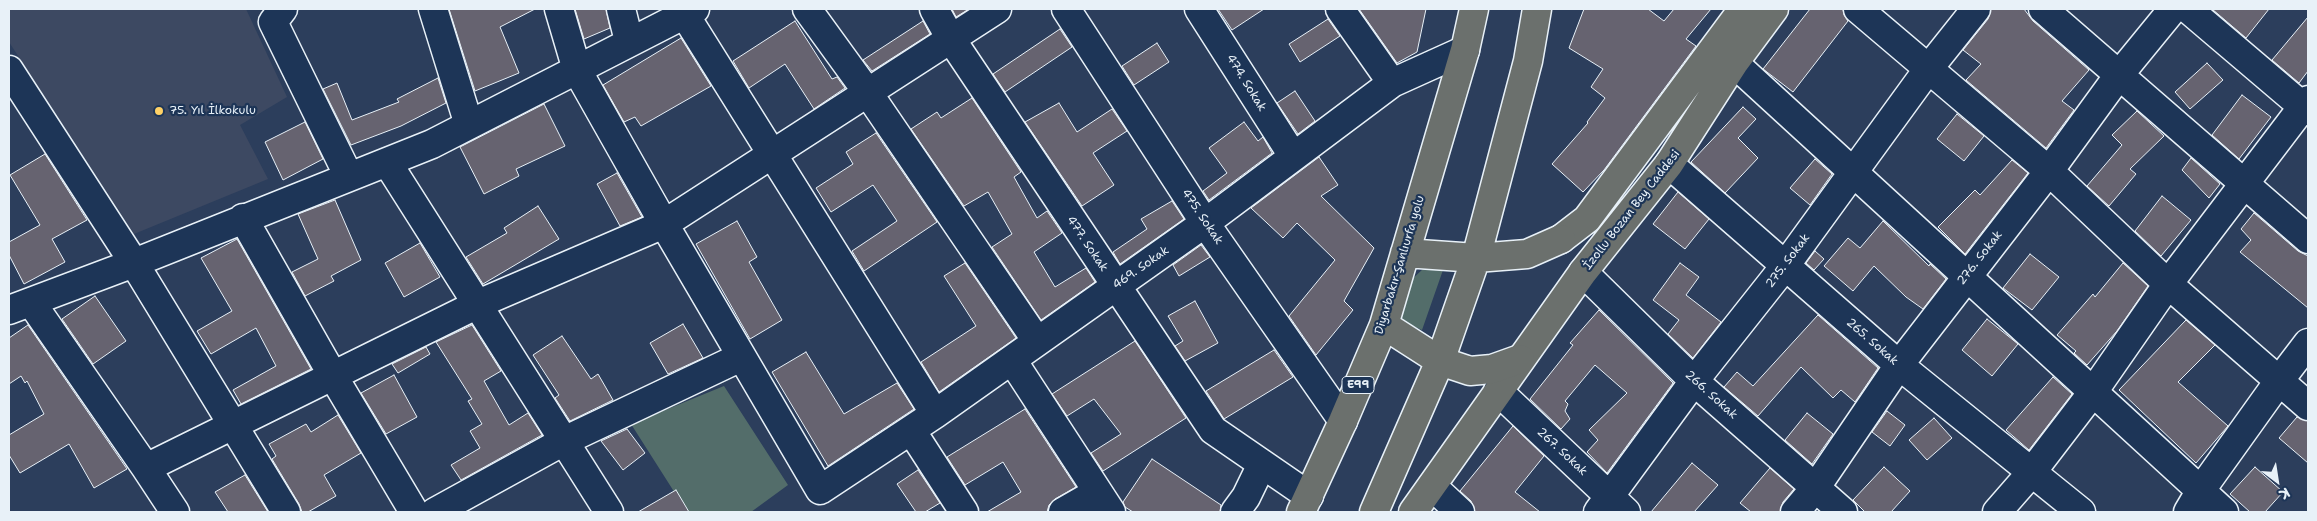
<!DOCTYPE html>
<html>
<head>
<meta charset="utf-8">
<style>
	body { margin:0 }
	#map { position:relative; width:2317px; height:521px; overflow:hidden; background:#2c3e5c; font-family:"Shantell Sans",sans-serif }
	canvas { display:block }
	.frame { position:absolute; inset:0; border:10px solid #e8f1f8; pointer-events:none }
	.north { position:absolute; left:2252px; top:456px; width:50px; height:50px; -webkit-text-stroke:4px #1d3557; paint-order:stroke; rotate:149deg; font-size:14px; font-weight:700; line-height:20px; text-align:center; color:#e8f1f8 }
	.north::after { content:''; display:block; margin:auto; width:18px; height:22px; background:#e8f1f8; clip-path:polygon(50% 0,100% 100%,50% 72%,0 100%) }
</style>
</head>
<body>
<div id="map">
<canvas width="2317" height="521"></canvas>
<div class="frame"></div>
<div class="north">K</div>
</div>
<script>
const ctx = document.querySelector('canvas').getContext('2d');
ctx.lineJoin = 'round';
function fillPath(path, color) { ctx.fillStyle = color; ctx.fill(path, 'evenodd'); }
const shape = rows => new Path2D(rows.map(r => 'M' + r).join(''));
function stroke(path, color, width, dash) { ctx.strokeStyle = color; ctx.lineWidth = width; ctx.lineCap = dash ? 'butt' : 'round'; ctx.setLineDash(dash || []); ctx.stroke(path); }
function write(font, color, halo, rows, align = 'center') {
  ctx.font = font + ' "Shantell Sans",sans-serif'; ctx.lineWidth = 4.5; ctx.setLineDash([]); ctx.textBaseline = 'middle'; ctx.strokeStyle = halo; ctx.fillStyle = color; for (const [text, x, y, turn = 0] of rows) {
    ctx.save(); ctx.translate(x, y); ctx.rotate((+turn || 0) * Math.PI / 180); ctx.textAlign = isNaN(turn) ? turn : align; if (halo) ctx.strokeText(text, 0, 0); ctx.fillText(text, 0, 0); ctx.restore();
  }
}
const built = shape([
	[9,9,246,9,287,97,240,125,268,179,134,234,9,42]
]);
const green = shape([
	[1423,269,1443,270,1422,330,1406,323,1400,316,1408,283],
	[724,386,788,485,751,512,687,512,631,424]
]);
const building = shape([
	[449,9,535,9,500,27,519,73,475,91,449,9],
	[575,9,606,9,610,28,584,39,575,9],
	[952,9,969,9,956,17,952,9],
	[1218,9,1264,9,1232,30,1218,9],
	[1359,9,1426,9,1417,52,1397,63,1359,9],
	[1584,9,1648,9,1664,21,1674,9,1711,9,1686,39,1696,46,1604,170,1583,192,1552,164,1588,123,1587,122,1605,98,1591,87,1603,69,1569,48,1584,9],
	[1810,9,1843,9,1844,15,1848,21,1793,92,1763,69,1810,9],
	[1991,9,2024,9,2033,21,2089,70,2062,101,2074,110,2046,148,1966,80,1981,64,1963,50,1988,19,1991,9],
	[2212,9,2269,9,2246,38,2212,9],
	[2308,17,2308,71,2299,83,2272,60,2308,17],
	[1328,19,1340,36,1300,62,1289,44,1328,19],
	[795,21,832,79,837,77,845,88,814,109,785,64,749,88,733,61,795,21],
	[923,21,930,34,872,71,863,60,923,21],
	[1060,29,1072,47,1005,92,993,74,1060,29],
	[681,38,711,86,641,126,635,117,624,122,603,85,681,38],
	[1157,43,1169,62,1134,85,1122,66,1157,43],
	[2207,63,2223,80,2190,109,2175,92,2207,63],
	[438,78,446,103,401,126,351,145,323,89,337,83,352,120,399,102,397,99,438,78],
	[1295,91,1315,121,1298,134,1277,103,1295,91],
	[2242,95,2271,117,2239,159,2212,135,2242,95],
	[972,98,1021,172,1014,177,1037,218,1047,211,1062,233,1034,252,1055,287,1086,268,1095,282,1041,320,992,247,1012,234,988,192,964,206,911,129,937,112,941,118,972,98],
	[1059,103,1077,132,1112,109,1127,131,1093,153,1114,185,1082,206,1025,122,1059,103],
	[544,104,565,146,516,169,519,176,484,194,460,147,544,104],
	[1743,107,1756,119,1738,138,1758,158,1725,193,1691,162,1743,107],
	[2137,111,2164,136,2130,169,2136,174,2109,206,2087,186,2122,145,2112,135,2137,111],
	[1957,114,1984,136,1964,161,1937,139,1957,114],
	[305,122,323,159,283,180,265,142,305,122],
	[1244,122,1258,141,1263,137,1272,153,1209,200,1203,191,1227,173,1209,148,1244,122],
	[876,133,937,222,864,271,852,251,897,221,873,185,831,212,816,188,853,164,846,152,876,133],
	[45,154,87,220,52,239,65,262,24,284,9,255,9,242,40,225,10,175,45,154],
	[1319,157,1338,185,1321,196,1374,248,1344,301,1353,310,1316,355,1289,316,1335,260,1297,223,1283,238,1251,208,1319,157],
	[2191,158,2220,184,2209,198,2182,170,2191,158],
	[1815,159,1832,174,1810,205,1790,188,1815,159],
	[2012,160,2028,173,1965,254,1938,227,1975,190,1980,195,2012,160],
	[617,173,642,217,620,226,597,184,617,173],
	[1678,192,1709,219,1685,249,1653,224,1678,192],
	[2162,196,2191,220,2161,256,2135,231,2162,196],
	[335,200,361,260,331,276,334,281,305,296,292,272,318,259,298,214,335,200],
	[1172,201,1184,219,1120,264,1113,252,1147,229,1141,219,1172,201],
	[538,206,559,239,483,284,466,257,507,233,504,228,538,206],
	[2254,213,2298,251,2308,256,2308,308,2240,252,2251,240,2241,229,2254,213],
	[737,221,757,257,749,262,782,320,750,339,696,244,737,221],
	[1883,221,1929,266,1930,264,1946,279,1923,309,1906,297,1874,266,1853,291,1824,266,1848,238,1860,248,1883,221],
	[237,239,311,369,241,404,233,390,276,366,256,328,211,354,197,331,232,311,201,258,237,239],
	[420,243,440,277,404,297,385,263,420,243],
	[1201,245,1210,257,1179,276,1173,265,1201,245],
	[1815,251,1824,259,1814,270,1806,263,1815,251],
	[2030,254,2059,277,2032,310,2003,288,2030,254],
	[965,263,1016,338,939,392,921,362,976,326,944,276,965,263],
	[1680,263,1699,277,1686,295,1721,322,1693,358,1668,334,1679,320,1653,300,1680,263],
	[2123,263,2148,286,2117,331,2087,365,2074,353,2076,351,2057,335,2093,294,2095,297,2123,263],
	[95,296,126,341,93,364,62,319,95,296],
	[1195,301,1218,343,1185,361,1175,346,1183,341,1168,316,1195,301],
	[1599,310,1673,383,1607,473,1587,452,1598,440,1589,430,1627,393,1595,365,1565,401,1568,404,1565,411,1570,419,1561,429,1530,399,1573,345,1570,343,1599,310],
	[1818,315,1878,368,1855,402,1841,390,1833,398,1801,367,1758,416,1724,387,1737,372,1753,386,1818,315],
	[1987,319,2018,344,1992,376,1962,350,1987,319],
	[2186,320,2215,345,2178,382,2228,426,2196,463,2119,390,2186,320],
	[683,324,703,358,668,374,650,343,683,324],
	[28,325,127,469,94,488,69,444,20,473,9,455,9,435,44,414,27,381,25,383,21,376,9,384,9,338,28,325],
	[472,325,501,371,484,381,509,425,528,413,542,435,461,480,451,465,480,448,470,431,482,424,468,401,472,399,436,342,472,325],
	[562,336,591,379,598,374,613,400,570,421,555,398,559,395,533,355,562,336],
	[1135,341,1186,418,1103,471,1091,453,1121,434,1094,399,1067,416,1052,394,1135,341],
	[426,347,430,354,398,373,392,364,426,347],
	[1274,350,1293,377,1224,419,1206,391,1274,350],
	[806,352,844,414,897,383,914,409,828,466,772,372,806,352],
	[394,375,417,417,386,434,361,393,394,375],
	[2053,377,2072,394,2029,450,2006,430,2053,377],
	[1025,409,1076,487,1055,499,1049,505,1047,512,987,512,1021,492,1003,462,965,485,947,457,1025,409],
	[1887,411,1905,425,1890,446,1872,432,1887,411],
	[1807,413,1833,434,1812,464,1785,440,1807,413],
	[338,415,361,453,324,475,336,496,308,512,302,512,299,504,272,459,276,456,269,444,306,424,311,432,338,415],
	[2297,417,2308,421,2308,463,2279,438,2297,417],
	[1934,418,1952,438,1927,460,1909,440,1934,418],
	[1513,426,1544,456,1515,492,1540,512,1475,512,1471,501,1460,491,1513,426],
	[627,429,645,453,623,470,601,441,627,429],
	[1152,459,1221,505,1220,512,1133,512,1125,507,1123,502,1152,459],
	[1692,463,1718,485,1694,512,1651,512,1692,463],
	[1884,467,1910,491,1891,512,1865,512,1853,500,1884,467],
	[2255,467,2283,492,2265,512,2250,512,2230,494,2255,467],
	[1770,468,1794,489,1783,502,1780,512,1751,512,1740,503,1770,468],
	[918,470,940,503,925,512,916,512,897,484,918,470],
	[245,475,268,512,228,512,215,492,245,475],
	[676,490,689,512,638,512,676,490]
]);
const minor = shape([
	[283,9,273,22,349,177],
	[433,9,469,125],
	[621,9,629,41],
	[807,9,868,93,1037,341],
	[934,9,951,39,1213,430,1309,496],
	[997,9,664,224,820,490,935,414,1205,223,1392,83,1465,50],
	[1066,9,1205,223,1343,421],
	[1199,9,1293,156],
	[1340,9,1392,83],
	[1858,9,2049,171,2168,284,2308,406],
	[2043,9,2308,239],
	[2188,9,2308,111],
	[685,15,935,414],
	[1734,63,2224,512],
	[9,70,134,263,286,512],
	[387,162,564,441,741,357],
	[1669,164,1899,365,2081,512],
	[243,218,333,376,414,512],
	[1583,272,1694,381,1843,512],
	[31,302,146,468,478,304,664,224,577,70,559,9],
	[9,310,134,263,432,144,695,9],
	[1012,360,1111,512],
	[1498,391,1626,512],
	[911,430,964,512],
	[146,468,175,512],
	[1432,486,1460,512],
	[435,512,564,441,609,512],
	[1063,512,1098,492],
	[1235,512,1246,497,1262,464],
	[1598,512,1694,381,1785,266,1929,68,1976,9],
	[1795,512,1816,487,1899,365,2049,171,2119,75,2173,9],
	[1997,512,2031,473,2093,392,2168,284,2308,100],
	[2188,512,2201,490,2279,381,2308,343]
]);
const major = shape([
	[1561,239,1587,219,1743,9],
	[1413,512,1583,272,1669,164,1734,63,1774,9]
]);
const highway = shape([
	[1405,253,1476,258,1527,254,1561,239],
	[1384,325,1440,361,1470,371,1492,369,1520,359],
	[1301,512,1343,421,1384,325,1465,50,1474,9],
	[1374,512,1440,361,1476,258,1528,61,1537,9]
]);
const markers = [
	[159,111,5,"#ffd166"]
];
const shields = [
	[1358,385,32]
];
const shieldNames = [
	["E99",1358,385]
];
const streetNames = [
	["474. Sokak",1246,83,58],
	["İzollu Bozan Bey Caddesi",1632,210,-52],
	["475. Sokak",1202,217,56],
	["477. Sokak",1087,244,56],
	["276. Sokak",1980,258,-52],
	["275. Sokak",1788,261,-53],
	["Diyarbakır-Şanlıurfa yolu",1400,265,-73],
	["469. Sokak",1141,268,-35],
	["265. Sokak",1872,342,41],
	["266. Sokak",1711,395,42],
	["267. Sokak",1562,452,43]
];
const poiNames = [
	["75. Yıl İlkokulu",169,111]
];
fillPath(built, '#3d4962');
fillPath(green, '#536d6a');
fillPath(building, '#666370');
stroke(building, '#e8f1f8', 1);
stroke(minor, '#e8f1f8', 31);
stroke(major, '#e8f1f8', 31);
stroke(highway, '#e8f1f8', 31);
stroke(minor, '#1d3557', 28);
stroke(major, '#6b706d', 28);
stroke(highway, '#6b706d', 28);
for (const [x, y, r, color] of markers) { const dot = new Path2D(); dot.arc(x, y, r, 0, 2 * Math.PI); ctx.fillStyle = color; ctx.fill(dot); stroke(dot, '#1d3557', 2); }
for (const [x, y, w] of shields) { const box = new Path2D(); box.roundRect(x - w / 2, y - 8.5, w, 17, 4); ctx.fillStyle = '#1d3557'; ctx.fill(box); stroke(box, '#e8f1f8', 1); }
write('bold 11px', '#e8f1f8', null, shieldNames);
write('12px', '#e8f1f8', '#1d3557', streetNames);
write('12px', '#e8f1f8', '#1d3557', poiNames, 'left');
</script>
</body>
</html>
